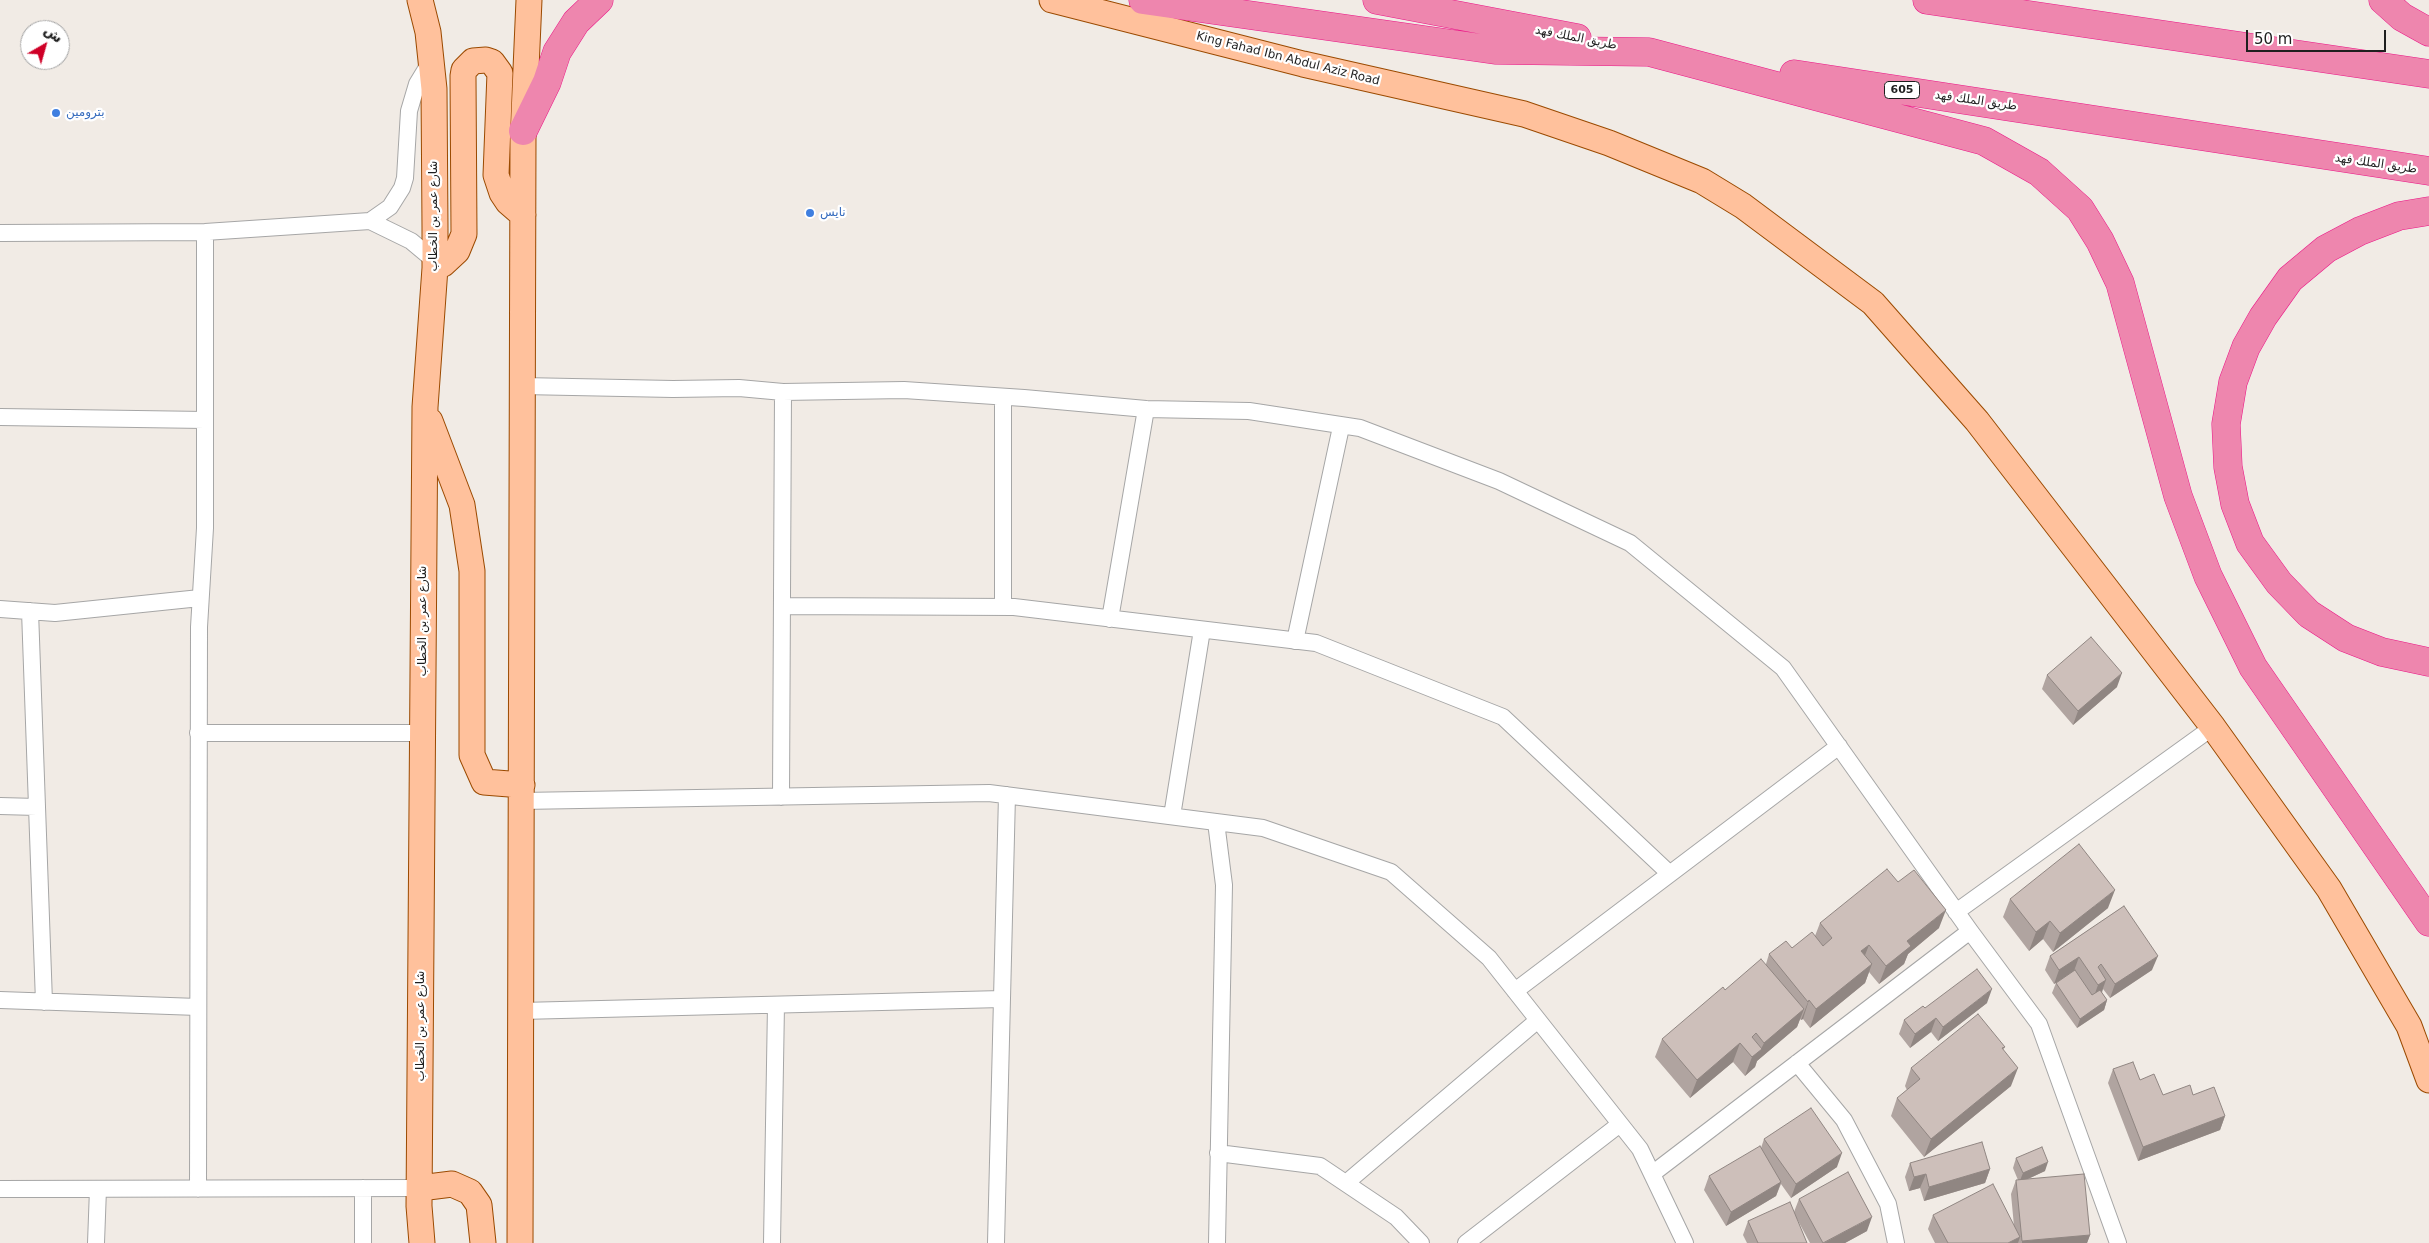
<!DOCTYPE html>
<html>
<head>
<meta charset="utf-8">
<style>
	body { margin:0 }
	#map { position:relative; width:2429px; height:1243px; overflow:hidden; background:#f1ebe5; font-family:"DejaVu Sans","Noto Naskh Arabic",sans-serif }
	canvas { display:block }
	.north { position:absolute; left:20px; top:20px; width:50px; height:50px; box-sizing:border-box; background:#fff; border:1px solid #a5a5a5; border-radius:50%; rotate:38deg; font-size:14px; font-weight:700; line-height:20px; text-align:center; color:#1f1f1f }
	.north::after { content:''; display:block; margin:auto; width:18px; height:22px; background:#cf0027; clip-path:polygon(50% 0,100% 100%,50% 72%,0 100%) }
	.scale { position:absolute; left:2246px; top:30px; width:140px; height:22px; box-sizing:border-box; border:2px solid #1f1f1f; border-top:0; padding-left:6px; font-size:15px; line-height:18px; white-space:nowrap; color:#1f1f1f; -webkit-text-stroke:4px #fff; paint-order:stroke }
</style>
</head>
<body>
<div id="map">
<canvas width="2429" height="1243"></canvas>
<div class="north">ش</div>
<div class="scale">50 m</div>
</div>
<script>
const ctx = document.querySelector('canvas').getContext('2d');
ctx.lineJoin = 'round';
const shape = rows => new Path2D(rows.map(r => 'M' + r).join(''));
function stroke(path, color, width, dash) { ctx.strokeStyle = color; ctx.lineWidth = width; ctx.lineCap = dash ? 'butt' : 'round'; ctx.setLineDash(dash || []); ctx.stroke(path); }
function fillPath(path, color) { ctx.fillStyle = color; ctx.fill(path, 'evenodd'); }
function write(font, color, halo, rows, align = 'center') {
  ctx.font = font + ' "DejaVu Sans","Noto Naskh Arabic",sans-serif'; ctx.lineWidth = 4.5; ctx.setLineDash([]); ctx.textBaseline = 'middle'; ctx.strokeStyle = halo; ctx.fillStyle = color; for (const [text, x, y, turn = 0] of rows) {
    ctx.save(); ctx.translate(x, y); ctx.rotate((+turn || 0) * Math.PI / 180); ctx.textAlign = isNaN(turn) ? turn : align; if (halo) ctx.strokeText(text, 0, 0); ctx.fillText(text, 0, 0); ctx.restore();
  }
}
const minor = shape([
	[370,221,390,207,402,188,405,178,409,111,417,84,431,61],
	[0,233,205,232,370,221,411,241,435,261],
	[522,386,673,389,739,388,783,392,904,390,1024,398,1146,409,1249,411,1360,428,1499,481,1630,543,1783,668,1970,931,2039,1024,2118,1243],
	[0,417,205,420],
	[782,606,1014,607,1316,643,1503,717,1670,874],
	[1003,607,1003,397],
	[0,609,55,613,200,598],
	[30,611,44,1002],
	[1110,619,1146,409],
	[1295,641,1341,427],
	[198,733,423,733],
	[781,797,783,392],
	[521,801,989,793,1263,828,1391,872,1489,958,1640,1149,1685,1243],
	[0,806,37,807],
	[1172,816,1202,630],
	[1216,822,1224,885,1217,1243],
	[1956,912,2213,727],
	[1515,991,1839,746],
	[0,1000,198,1007],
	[521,1011,1002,999],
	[1797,1063,1844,1120,1888,1204,1896,1243],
	[1218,1153,1320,1166,1396,1217,1421,1243],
	[1652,1174,1970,931],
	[1346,1183,1538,1020],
	[0,1189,420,1188],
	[198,1189,199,627,205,528,205,232],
	[96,1243,98,1189],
	[363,1243,363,1188],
	[772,1243,776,1005],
	[996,1243,1007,795],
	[1466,1243,1620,1124]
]);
const primary = shape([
	[420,0,428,32,434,89,435,228,435,268,425,407,419,1206,422,1243],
	[1052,0,1303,64,1524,114,1609,143,1702,181,1743,206,1873,303,1977,421,2213,727,2329,889,2409,1026,2429,1080],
	[435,268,443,264,457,251,464,234,463,76,464,70,473,61,486,60,492,62,500,73,496,175,502,193,508,202,523,215],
	[430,421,462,505,472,571,472,755,484,782,522,785],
	[420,1188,452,1184,470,1192,479,1205,483,1243],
	[520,1243,523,138,529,0]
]);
const motorway = shape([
	[1143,0,1495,50,1649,52,1984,141,2039,172,2080,209,2100,241,2120,283,2178,496,2208,576,2253,667,2429,922],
	[1377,0,1577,38],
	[1927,0,2429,74],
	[2383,0,2402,17,2429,32],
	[1794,74,2429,171],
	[523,131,547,82,557,52,576,22,599,0],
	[2429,211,2399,216,2360,231,2326,249,2290,279,2263,317,2246,347,2233,382,2226,424,2228,467,2235,504,2250,543,2279,583,2309,614,2346,638,2382,652,2429,662]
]);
const wall = shape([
	[2047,675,2117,687,2073,725,2042,689],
	[1898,882,1939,928,1908,954,1904,964,1879,984,1869,972,1865,983,1810,1028,1803,1019,1801,1020,1800,1019,1797,1027,1757,1061,1755,1067,1745,1076,1733,1062,1690,1098,1655,1057,1662,1039,1725,990,1766,964,1769,954,1792,948,1815,936,1820,923],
	[2010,899,2108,908,2053,952,2043,939,2029,951,2003,917],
	[2124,906,2152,970,2110,998,2103,989,2102,993,2107,1000,2104,1010,2077,1028,2052,993,2056,983,2054,984,2045,970,2050,956],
	[1987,1003,1938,1041,1931,1032,1910,1048,1899,1034,1904,1020,1925,1008],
	[2005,1047,2003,1050,2011,1086,1924,1157,1891,1116,1897,1098,1907,1090,1905,1086,1911,1068],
	[2113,1069,2163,1095,2193,1095,2225,1116,2220,1130,2138,1161,2108,1083],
	[1764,1139,1837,1167,1791,1198,1781,1184,1776,1196,1726,1226,1704,1190,1709,1176,1761,1148],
	[2016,1158,2045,1171,2028,1179,2090,1235,2087,1243,1935,1243,1928,1229,1933,1215,2014,1226,2011,1194,2016,1180,2018,1180,2013,1168],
	[1910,1163,1990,1169,1985,1183,1924,1201,1920,1188,1909,1191,1905,1177],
	[1799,1199,1867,1231,1845,1243,1810,1243,1796,1217,1807,1243,1747,1243,1743,1235,1748,1221,1794,1212]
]);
const shadedWall = shape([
	[2122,673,2117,687,2073,725,2078,711],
	[2115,890,2108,908,2053,952,2060,933],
	[1946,910,1939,928,1908,954,1904,964,1879,984,1886,966,1907,941],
	[2050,921,2043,939,2029,951,2036,932],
	[1869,945,1862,963,1861,951],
	[2158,956,2152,970,2110,998,2115,984],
	[2079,957,2074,971,2054,984,2059,970],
	[1872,964,1865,983,1810,1028,1816,1009],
	[2106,980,2101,994,2093,999,2098,985],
	[1992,989,1987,1003,1938,1041,1943,1027],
	[1809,1000,1803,1019,1801,1020,1808,1002],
	[2107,1000,2104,1010,2077,1028,2080,1019],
	[1804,1009,1797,1027,1757,1061,1755,1067,1745,1076,1752,1057,1761,1049,1764,1043],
	[1936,1018,1931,1032,1910,1048,1915,1034],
	[1740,1043,1733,1062,1690,1098,1697,1080],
	[2018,1068,2011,1086,1924,1157,1931,1139],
	[2225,1116,2220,1130,2138,1161,2143,1147],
	[1842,1153,1837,1167,1791,1198,1796,1184],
	[2048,1162,2045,1171,2019,1183,2023,1173],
	[1990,1169,1985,1183,1924,1201,1929,1187],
	[1926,1174,1920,1188,1909,1191,1914,1177],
	[1781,1182,1776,1196,1726,1226,1731,1212],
	[1872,1217,1867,1231,1845,1243,1824,1243],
	[2090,1235,2087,1243,2022,1243,2022,1241],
	[2020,1237,2018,1243,2008,1243]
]);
const building = shape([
	[2091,637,2122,673,2078,711,2047,675,2091,637],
	[2079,844,2115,890,2060,933,2050,921,2036,932,2010,899,2079,844],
	[1887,869,1898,882,1914,870,1946,910,1907,941,1911,946,1886,966,1869,945,1861,951,1872,964,1816,1009,1809,1000,1808,1002,1769,954,1786,941,1792,948,1812,932,1823,946,1832,938,1820,923,1887,869],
	[2124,906,2158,956,2115,984,2101,964,2098,967,2106,980,2098,985,2079,957,2059,970,2050,956,2124,906],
	[1761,959,1804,1009,1764,1043,1756,1033,1752,1037,1762,1049,1752,1057,1740,1043,1697,1080,1662,1039,1723,987,1725,990,1761,959],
	[1977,969,1992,989,1943,1027,1936,1018,1915,1034,1904,1020,1923,1006,1925,1008,1977,969],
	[2075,970,2092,995,2100,990,2107,1000,2080,1019,2056,983,2075,970],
	[1978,1014,2005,1047,2002,1048,2018,1068,1931,1139,1897,1098,1920,1079,1911,1068,1978,1014],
	[2133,1062,2140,1080,2154,1074,2163,1095,2190,1085,2193,1095,2214,1087,2225,1116,2143,1147,2113,1069,2133,1062],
	[1811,1108,1842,1153,1796,1184,1764,1139,1811,1108],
	[1982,1142,1990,1169,1929,1187,1926,1174,1914,1177,1910,1163,1982,1142],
	[1760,1146,1781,1182,1731,1212,1709,1176,1760,1146],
	[2042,1147,2048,1162,2023,1173,2016,1158,2042,1147],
	[1848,1172,1872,1217,1823,1243,1799,1199,1848,1172],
	[2084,1174,2090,1235,2022,1241,2016,1180,2084,1174],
	[1993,1184,2020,1237,2008,1243,1948,1243,1933,1215,1993,1184],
	[1790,1202,1807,1243,1758,1243,1748,1221,1790,1202]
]);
const markers = [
	[56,113,5,"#3f7fe0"],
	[810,213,5,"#3f7fe0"]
];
const shields = [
	[1902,90,35]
];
const shieldNames = [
	["605",1902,90]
];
const streetNames = [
	["طريق الملك فهد",1576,38,11],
	["King Fahad Ibn Abdul Aziz Road",1288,59,14],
	["طريق الملك فهد",1976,101,8],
	["طريق الملك فهد",2376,164,8],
	["شارع عمر بن الخطاب",434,216,-90],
	["شارع عمر بن الخطاب",423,621,-90],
	["شارع عمر بن الخطاب",421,1026,-90]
];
const shopNames = [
	["بترومين",66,113],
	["نايس",820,213]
];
stroke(minor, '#a6a6a6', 18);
stroke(primary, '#9b4a00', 27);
stroke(motorway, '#ea1787', 29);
stroke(minor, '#fff', 16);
stroke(primary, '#ffc19c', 25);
stroke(motorway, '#ee86ae', 28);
fillPath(wall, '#b0a4a0');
fillPath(shadedWall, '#908682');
fillPath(building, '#cdbfba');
stroke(building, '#908682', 1);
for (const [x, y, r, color] of markers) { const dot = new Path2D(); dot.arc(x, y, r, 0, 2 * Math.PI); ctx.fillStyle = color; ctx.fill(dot); stroke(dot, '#fff', 2); }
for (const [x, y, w] of shields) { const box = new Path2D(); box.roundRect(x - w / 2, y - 8.5, w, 17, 4); ctx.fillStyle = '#fff'; ctx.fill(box); stroke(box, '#1f1f1f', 1); }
write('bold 11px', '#1f1f1f', null, shieldNames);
write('12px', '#1f1f1f', '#fff', streetNames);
write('12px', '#366cbe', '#fff', shopNames, 'left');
</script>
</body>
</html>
